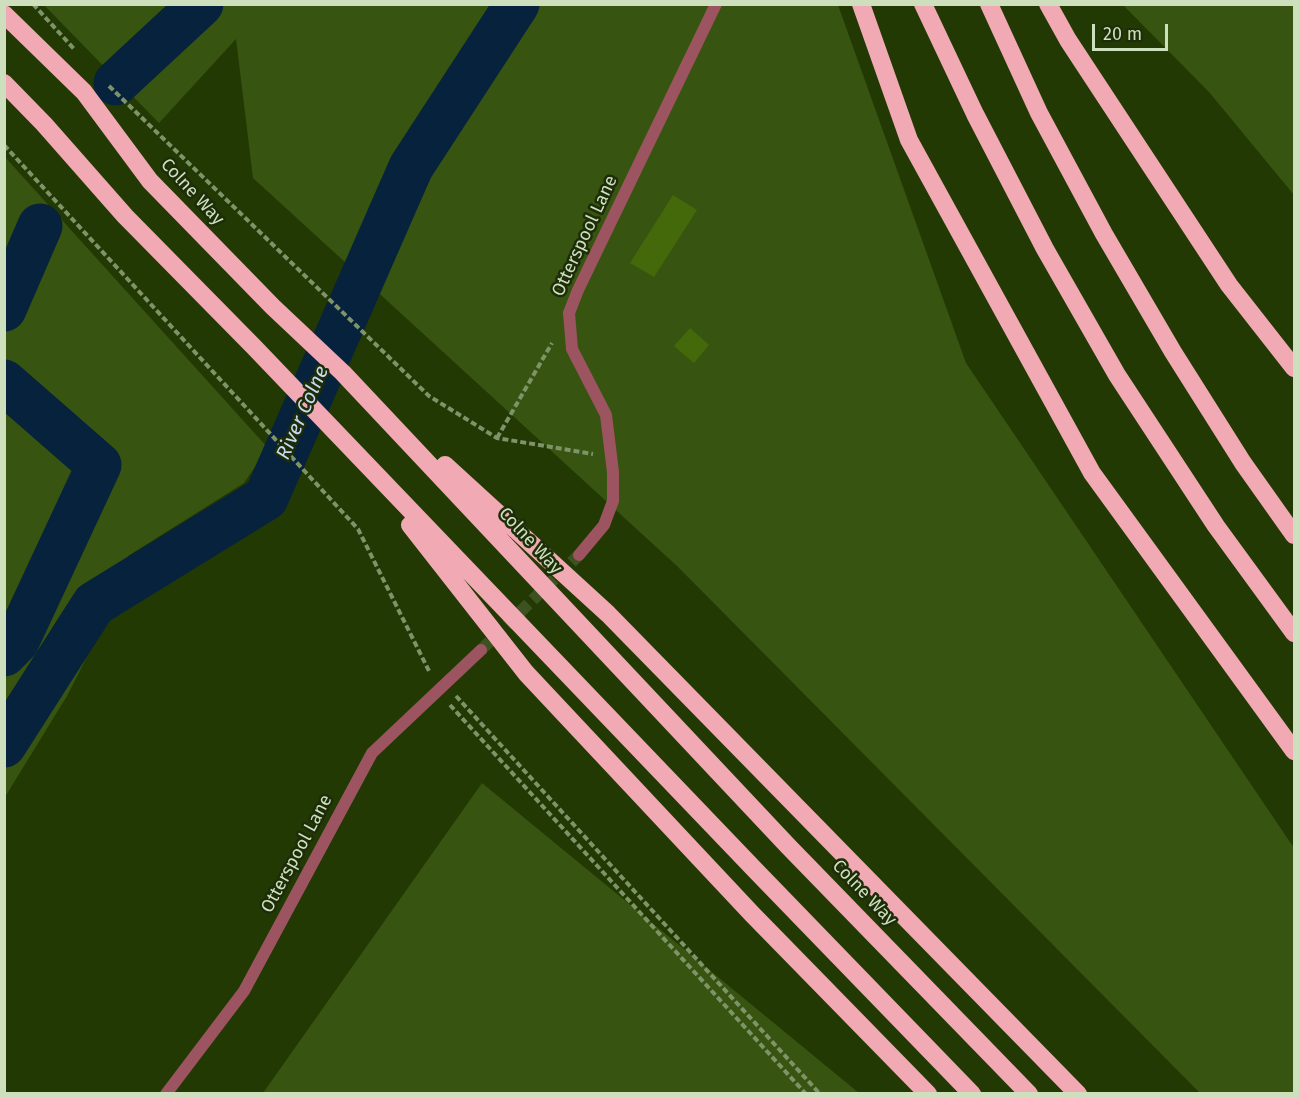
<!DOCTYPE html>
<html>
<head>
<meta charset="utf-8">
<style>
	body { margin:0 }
	#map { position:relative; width:1299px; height:1098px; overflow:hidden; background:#233904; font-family:"Fira Sans",sans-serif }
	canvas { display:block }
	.frame { position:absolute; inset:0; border:6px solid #cddfbd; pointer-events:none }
	.scale { position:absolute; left:1092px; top:24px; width:76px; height:27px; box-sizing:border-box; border:3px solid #cddfbd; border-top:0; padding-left:8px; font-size:18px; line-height:21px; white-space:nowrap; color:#cddfbd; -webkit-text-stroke:4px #1d2d0a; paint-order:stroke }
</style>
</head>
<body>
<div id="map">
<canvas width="1299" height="1098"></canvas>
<div class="frame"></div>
<div class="scale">20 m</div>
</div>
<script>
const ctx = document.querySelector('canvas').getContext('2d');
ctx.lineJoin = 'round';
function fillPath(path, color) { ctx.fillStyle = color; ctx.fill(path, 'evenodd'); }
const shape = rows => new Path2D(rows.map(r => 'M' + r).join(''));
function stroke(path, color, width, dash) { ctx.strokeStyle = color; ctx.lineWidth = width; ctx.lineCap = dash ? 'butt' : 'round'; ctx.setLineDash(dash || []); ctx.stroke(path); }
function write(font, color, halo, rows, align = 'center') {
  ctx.font = font + ' "Fira Sans",sans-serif'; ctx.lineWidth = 5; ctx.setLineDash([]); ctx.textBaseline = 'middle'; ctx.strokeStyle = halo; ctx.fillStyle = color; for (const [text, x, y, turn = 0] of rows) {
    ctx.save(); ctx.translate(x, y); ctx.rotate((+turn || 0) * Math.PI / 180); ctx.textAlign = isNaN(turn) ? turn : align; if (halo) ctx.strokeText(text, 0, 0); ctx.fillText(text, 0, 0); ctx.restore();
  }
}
const green = shape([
	[44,5,838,5,966,363,1294,848,1294,1093,1200,1093,677,566,253,178,236,39,159,123],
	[1123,5,1294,5,1294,195,1209,92],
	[5,157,268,448,244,483,128,556,126,580,67,696,5,797],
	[482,783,859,1093,263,1093]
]);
const river = shape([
	[116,83,201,4],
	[4,309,40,226],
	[4,382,99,465,17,641,4,654],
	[4,745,94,604,266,498,411,167,517,4]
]);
const building = shape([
	[673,195,697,210,654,277,630,263],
	[690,328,709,345,694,363,674,346]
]);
const streetTunnel = shape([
	[481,650,579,555]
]);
const path = shape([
	[33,4,75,50],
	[109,86,429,396,497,438,593,454],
	[4,145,358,529,430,673],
	[497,438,552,343],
	[456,696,820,1094],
	[450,705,806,1094]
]);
const street = shape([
	[579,555,604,525,613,501,613,472,606,415,572,349,569,313,578,290,716,4],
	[166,1094,244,991,372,753,481,650]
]);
const highway = shape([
	[861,4,909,140,1092,473,1294,751],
	[923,4,975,114,1045,249,1117,375,1216,526,1294,633],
	[989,4,1039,113,1104,234,1173,352,1243,463,1294,535],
	[1048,4,1068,40,1229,285,1294,368],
	[4,14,84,92,150,181,273,307,343,373,788,846,1029,1094],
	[4,83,44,124,125,216,254,347,757,872,972,1094],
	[445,465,608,614,1078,1094],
	[410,525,526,673,752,914,928,1094]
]);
const streetNames = [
	["Colne Way",192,192,47],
	["Otterspool Lane",585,236,-65],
	["Colne Way",530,541,47],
	["Otterspool Lane",297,854,-62],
	["Colne Way",864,893,46]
];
const waterNames = [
	["River Colne",303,413,-66]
];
fillPath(green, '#375410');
stroke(river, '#06223d', 45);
fillPath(building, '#44690b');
stroke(streetTunnel, '#3c5220', 12, [12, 6]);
stroke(path, '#7f9368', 4, [6, 3]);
stroke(street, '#9c5460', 12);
stroke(highway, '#f1a9b3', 18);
write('18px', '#cddfbd', '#1d2d0a', streetNames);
write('italic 20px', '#c6d9ef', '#1d2d0a', waterNames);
</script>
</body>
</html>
